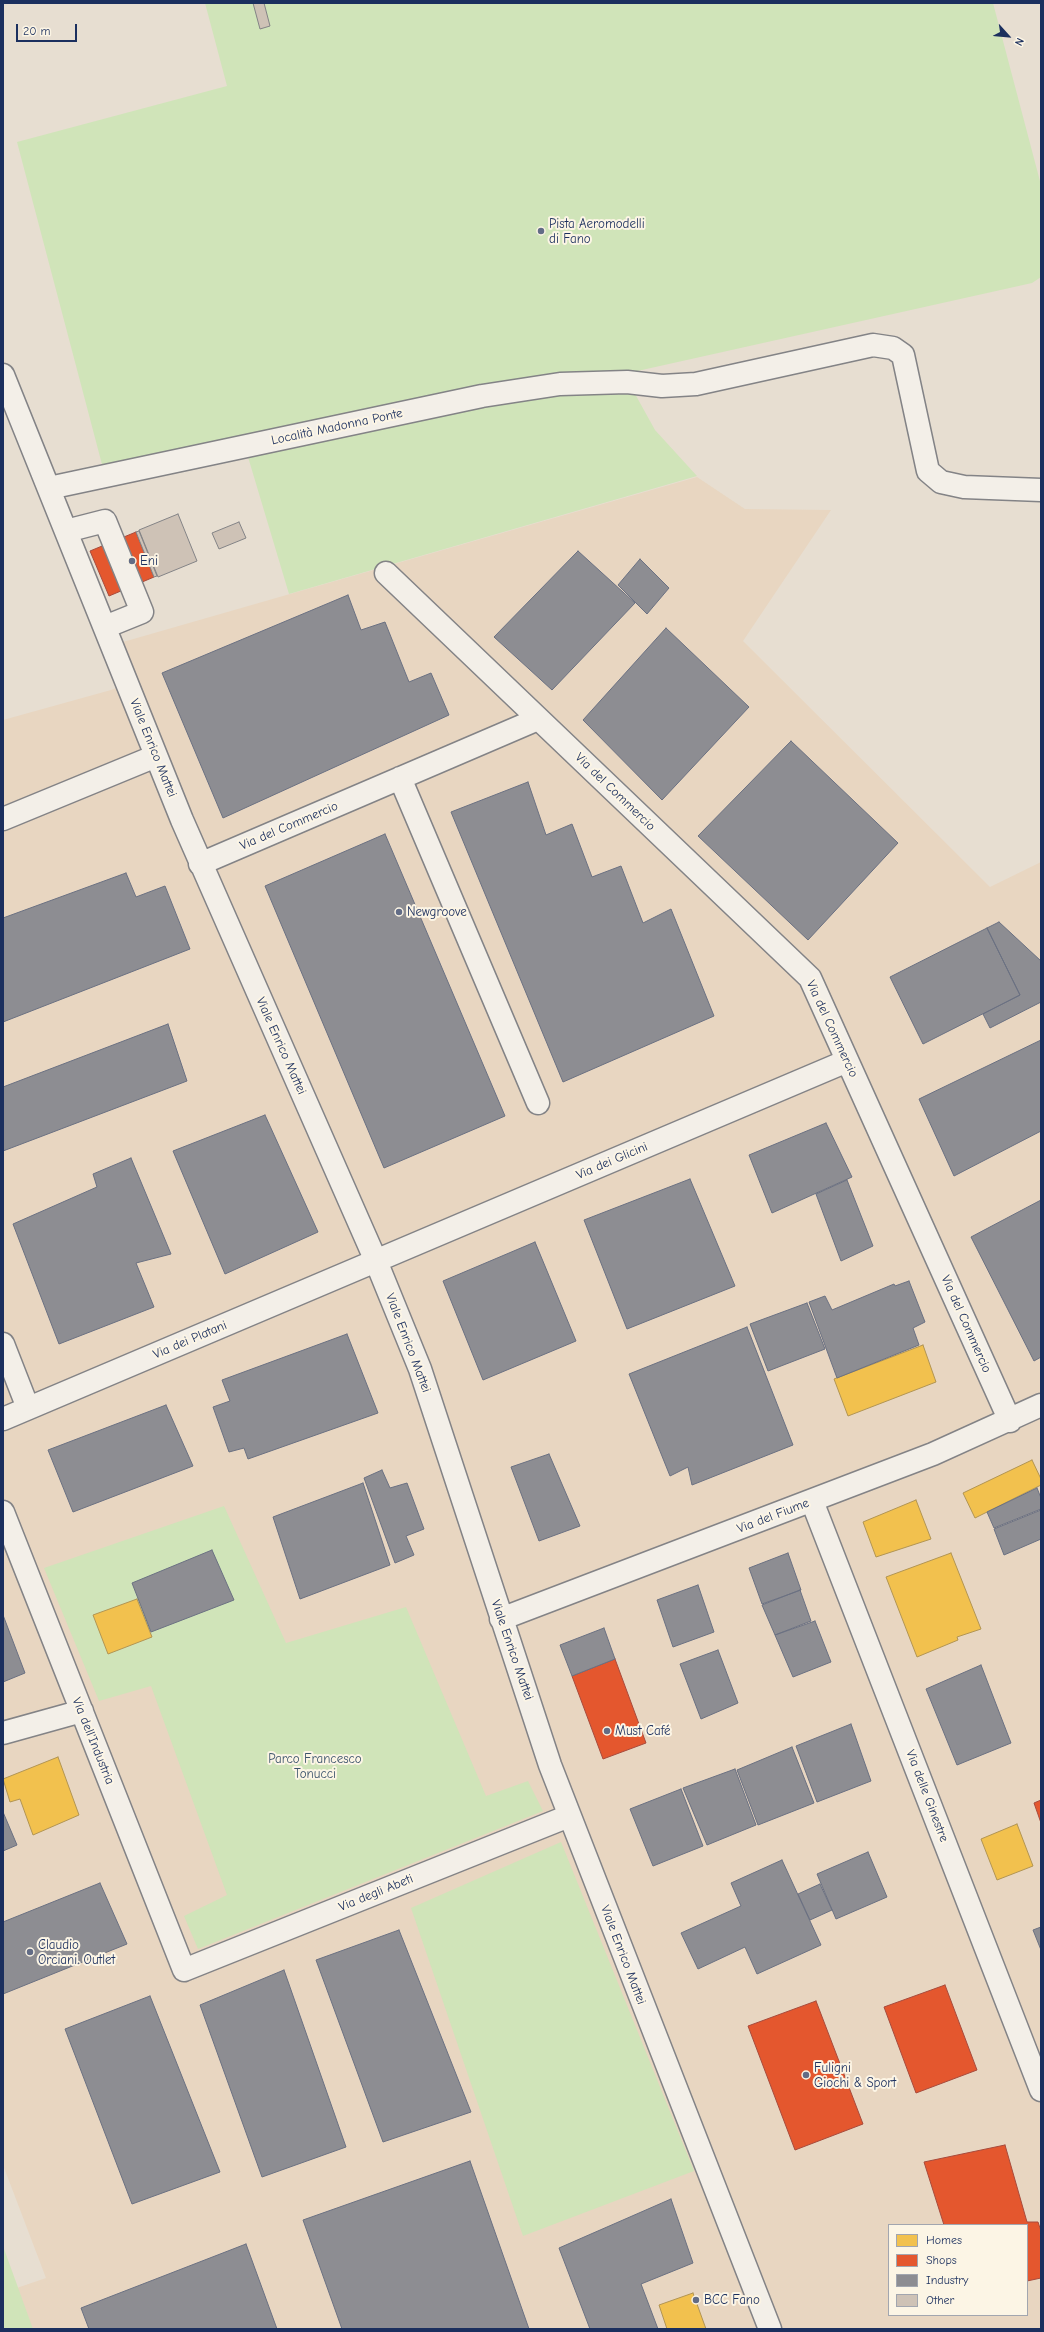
<!DOCTYPE html>
<html>
<head>
<meta charset="utf-8">
<style>
	body { margin:0 }
	#map { position:relative; width:1044px; height:2332px; overflow:hidden; background:#e7ded1; font-family:"Comic Neue",sans-serif }
	canvas { display:block }
	.frame { position:absolute; inset:0; border:4px solid #1b2f5e; pointer-events:none }
	.legend { position:absolute; left:888px; top:2224px; width:140px; height:92px; box-sizing:border-box; background:#fcf5e5; border:1px solid #a2a6af; margin:0; padding:5px 7px; list-style:none; font-size:12px; color:#1b2f5e }
	.legend li { display:flex; align-items:center; gap:8px; height:20px }
	.legend b { width:20px; border:1px solid #a2a6af }
	.north { position:absolute; left:988px; top:16px; width:40px; height:40px; -webkit-text-stroke:3px #fcf5e5; paint-order:stroke; rotate:117deg; font-size:11px; font-weight:700; line-height:16px; text-align:center; color:#1b2f5e }
	.north::after { content:''; display:block; margin:auto; width:14px; height:18px; background:#1b2f5e; clip-path:polygon(50% 0,100% 100%,50% 72%,0 100%) }
	.scale { position:absolute; left:16px; top:24px; width:61px; height:18px; box-sizing:border-box; border:2px solid #1b2f5e; border-top:0; padding-left:5px; font-size:12px; line-height:14px; white-space:nowrap; color:#1b2f5e; -webkit-text-stroke:3px #fcf5e5; paint-order:stroke }
</style>
</head>
<body>
<div id="map">
<canvas width="1044" height="2332"></canvas>
<div class="frame"></div>
<ul class="legend">
<li><b style="height:11px;background:#f2c14e"></b>Homes</li>
<li><b style="height:11px;background:#e4572e"></b>Shops</li>
<li><b style="height:11px;background:#8d8d92"></b>Industry</li>
<li><b style="height:11px;background:#cec2b6"></b>Other</li>
</ul>
<div class="north">N</div>
<div class="scale">20 m</div>
</div>
<script>
const ctx = document.querySelector('canvas').getContext('2d');
ctx.lineJoin = 'round';
function fillPath(path, color) { ctx.fillStyle = color; ctx.fill(path, 'evenodd'); }
const shape = rows => new Path2D(rows.map(r => 'M' + r).join(''));
function stroke(path, color, width, dash) { ctx.strokeStyle = color; ctx.lineWidth = width; ctx.lineCap = dash ? 'butt' : 'round'; ctx.setLineDash(dash || []); ctx.stroke(path); }
function write(font, color, halo, rows, align = 'center') {
  ctx.font = font + ' "Comic Neue",sans-serif'; ctx.lineWidth = 4; ctx.setLineDash([]); ctx.textBaseline = 'middle'; ctx.strokeStyle = halo; ctx.fillStyle = color; for (const [text, x, y, turn = 0] of rows) {
    ctx.save(); ctx.translate(x, y); ctx.rotate((+turn || 0) * Math.PI / 180); ctx.textAlign = isNaN(turn) ? turn : align; if (halo) ctx.strokeText(text, 0, 0); ctx.fillText(text, 0, 0); ctx.restore();
  }
}
const built = shape([
	[697,477,745,509,831,510,743,641,990,887,1041,862,1041,2329,26,2329,8,2291,46,2278,3,2165,3,720,111,690,138,680,123,642],
	[889,2225,1027,2225,1027,2315,889,2315]
]);
const green = shape([
	[205,3,993,3,1041,185,1041,277,1032,283,624,374,655,430,697,476,289,594,248,457,618,375,104,472,17,142,227,86],
	[224,1506,286,1643,406,1607,486,1796,528,1781,543,1811,198,1949,184,1916,227,1895,151,1686,99,1701,44,1568],
	[561,1842,694,2171,523,2236,411,1908],
	[3,2246,33,2329,3,2329]
]);
const homes = shape([
	[923,1345,936,1382,848,1416,834,1379,923,1345],
	[1032,1460,1041,1479,1041,1485,975,1518,963,1493,1032,1460],
	[916,1500,931,1539,876,1557,863,1522,916,1500],
	[951,1553,981,1629,957,1637,958,1640,917,1657,886,1577,951,1553],
	[137,1599,152,1637,108,1654,93,1615,137,1599],
	[58,1757,79,1815,33,1835,20,1799,10,1802,3,1779,58,1757],
	[1017,1824,1033,1866,997,1880,981,1839,1017,1824],
	[693,2293,706,2329,667,2329,659,2305,693,2293]
]);
const shops = shape([
	[136,532,154,577,109,596,90,551,136,532],
	[615,1659,646,1743,603,1759,572,1676,615,1659],
	[1041,1800,1041,1823,1034,1803,1041,1800],
	[945,1985,977,2070,916,2093,884,2007,945,1985],
	[816,2001,863,2124,795,2150,748,2026,816,2001],
	[1005,2145,1027,2222,1038,2222,1041,2231,1041,2278,1027,2281,1027,2225,944,2225,924,2162,1005,2145]
]);
const industry = shape([
	[578,551,635,603,552,690,494,637,578,551],
	[640,559,669,588,647,614,618,585,640,559],
	[348,595,361,630,385,622,409,682,431,673,449,715,223,818,162,673,348,595],
	[666,628,749,707,662,800,583,720,666,628],
	[791,741,898,843,808,940,698,836,791,741],
	[528,782,546,835,572,824,592,877,621,866,643,923,671,909,714,1016,563,1082,451,812,528,782],
	[385,834,505,1116,384,1168,265,886,385,834],
	[126,873,136,897,165,886,190,949,3,1022,3,918,126,873],
	[999,922,1041,961,1041,1002,990,1028,983,1014,1020,995,987,928,999,922],
	[987,928,1020,995,923,1044,890,977,987,928],
	[168,1024,187,1081,3,1151,3,1087,168,1024],
	[1041,1040,1041,1131,954,1176,919,1099,1041,1040],
	[265,1115,318,1232,225,1274,173,1151,265,1115],
	[826,1123,852,1177,772,1213,749,1155,826,1123],
	[131,1158,171,1254,136,1263,154,1307,59,1344,13,1224,97,1187,93,1174,131,1158],
	[690,1179,735,1286,627,1329,584,1220,690,1179],
	[847,1180,873,1246,841,1261,816,1194,847,1180],
	[1041,1200,1041,1357,1034,1361,971,1237,1041,1200],
	[535,1242,576,1341,483,1380,443,1281,535,1242],
	[909,1281,925,1322,913,1328,919,1345,837,1378,809,1302,825,1296,832,1310,894,1284,895,1286,909,1281],
	[807,1303,825,1349,768,1371,750,1324,807,1303],
	[747,1327,793,1445,692,1485,688,1467,670,1476,629,1374,747,1327],
	[347,1334,378,1413,248,1459,244,1448,229,1452,213,1407,230,1401,222,1380,347,1334],
	[166,1405,193,1466,73,1512,48,1450,166,1405],
	[549,1454,580,1526,539,1541,511,1467,549,1454],
	[382,1470,390,1488,407,1483,424,1529,406,1536,414,1555,395,1563,364,1478,382,1470],
	[363,1483,390,1565,300,1599,273,1517,363,1483],
	[1037,1488,1041,1498,1041,1509,994,1528,987,1512,1037,1488],
	[1041,1510,1041,1539,1004,1555,994,1529,1041,1510],
	[212,1550,234,1600,151,1632,132,1583,212,1550],
	[788,1553,801,1590,762,1604,749,1568,788,1553],
	[698,1585,714,1632,673,1647,657,1600,698,1585],
	[800,1590,811,1621,775,1635,762,1605,800,1590],
	[3,1615,25,1673,3,1682,3,1615],
	[815,1621,831,1662,793,1677,775,1635,815,1621],
	[604,1628,615,1659,572,1676,560,1645,604,1628],
	[718,1650,738,1703,701,1719,680,1664,718,1650],
	[981,1665,1011,1743,957,1765,926,1689,981,1665],
	[851,1724,871,1781,817,1802,796,1746,851,1724],
	[792,1747,814,1803,758,1825,737,1770,792,1747],
	[735,1769,756,1825,707,1845,683,1788,735,1769],
	[681,1789,703,1846,653,1866,630,1809,681,1789],
	[3,1812,17,1845,3,1851,3,1812],
	[868,1852,887,1897,836,1919,817,1874,868,1852],
	[782,1860,821,1945,757,1974,745,1947,698,1969,681,1933,741,1906,731,1883,782,1860],
	[100,1883,127,1944,3,1994,3,1922,100,1883],
	[820,1884,832,1910,810,1920,798,1894,820,1884],
	[1041,1927,1041,1950,1033,1930,1041,1927],
	[399,1930,471,2112,383,2142,316,1960,399,1930],
	[284,1970,346,2147,262,2177,200,2005,284,1970],
	[150,1996,220,2172,132,2204,65,2029,150,1996],
	[470,2161,529,2329,342,2329,303,2220,470,2161],
	[671,2199,693,2263,641,2284,658,2329,590,2329,559,2248,671,2199],
	[246,2244,277,2329,89,2329,81,2308,246,2244]
]);
const building = shape([
	[253,3,264,3,270,26,260,29,253,3],
	[178,514,197,561,158,577,139,530,178,514],
	[239,522,246,538,219,549,212,533,239,522],
	[139,531,157,576,154,577,136,532,139,531]
]);
const minor = shape([
	[3,375,182,820,376,1261,420,1369,550,1765,770,2329],
	[49,488,482,396,560,384,627,382,662,386,696,384,873,345,893,348,903,355,928,471,941,482,964,487,1041,490],
	[66,531,105,521,142,612,105,627],
	[386,573,810,978,1010,1421],
	[400,778,538,1103],
	[3,819,156,756],
	[200,864,538,719],
	[3,1344,28,1408],
	[3,1419,847,1061],
	[812,1501,1041,2090],
	[3,1512,184,1970,569,1816],
	[501,1619,933,1454,1041,1405],
	[3,1733,82,1711]
]);
const markers = [
	[541,231,4,"#626c86"],
	[132,561,4,"#626c86"],
	[399,912,4,"#626c86"],
	[607,1731,4,"#626c86"],
	[30,1952,4,"#626c86"],
	[806,2075,4,"#626c86"],
	[696,2300,4,"#626c86"]
];
const poiNames = [
	["Pista Aeromodelli",549,224],
	["di Fano",549,239],
	["Eni",140,561],
	["Newgroove",407,912],
	["Must Café",615,1731],
	["Claudio",38,1945],
	["Orciani. Outlet",38,1960],
	["Fuligni",814,2068],
	["Giochi & Sport",814,2083],
	["BCC Fano",704,2300]
];
const streetNames = [
	["Località Madonna Ponte",337,427,-12],
	["Viale Enrico Mattei",153,748,68],
	["Via del Commercio",615,792,44],
	["Via del Commercio",289,826,-23],
	["Via del Commercio",832,1029,65],
	["Viale Enrico Mattei",281,1046,66],
	["Via dei Glicini",612,1161,-23],
	["Via del Commercio",966,1324,66],
	["Via dei Platani",190,1340,-23],
	["Viale Enrico Mattei",408,1343,69],
	["Via del Fiume",773,1516,-21],
	["Viale Enrico Mattei",512,1650,71],
	["Via dell'Industria",93,1741,68],
	["Via delle Ginestre",927,1796,69],
	["Via degli Abeti",376,1893,-22],
	["Viale Enrico Mattei",623,1955,69]
];
const parkNames = [
	["Parco Francesco",315,1759],
	["Tonucci",315,1774]
];
fillPath(built, '#e8d6c1');
fillPath(green, '#d0e4b9');
fillPath(homes, '#f2c14e');
stroke(homes, '#b29553', 1);
fillPath(shops, '#e4572e');
stroke(shops, '#a84b3c', 1);
fillPath(industry, '#8d8d92');
stroke(industry, '#6b7182', 1);
fillPath(building, '#cec2b6');
stroke(building, '#838386', 1);
stroke(minor, '#838386', 25);
stroke(minor, '#f3efe8', 22);
for (const [x, y, r, color] of markers) { const dot = new Path2D(); dot.arc(x, y, r, 0, 2 * Math.PI); ctx.fillStyle = color; ctx.fill(dot); stroke(dot, '#fcf5e5', 1.5); }
write('13px', '#1b2f5e', '#fcf5e5', poiNames, 'left');
write('13px', '#1b2f5e', '#fcf5e5', streetNames);
write('13px', '#3c546c', '#fcf5e5', parkNames);
</script>
</body>
</html>
